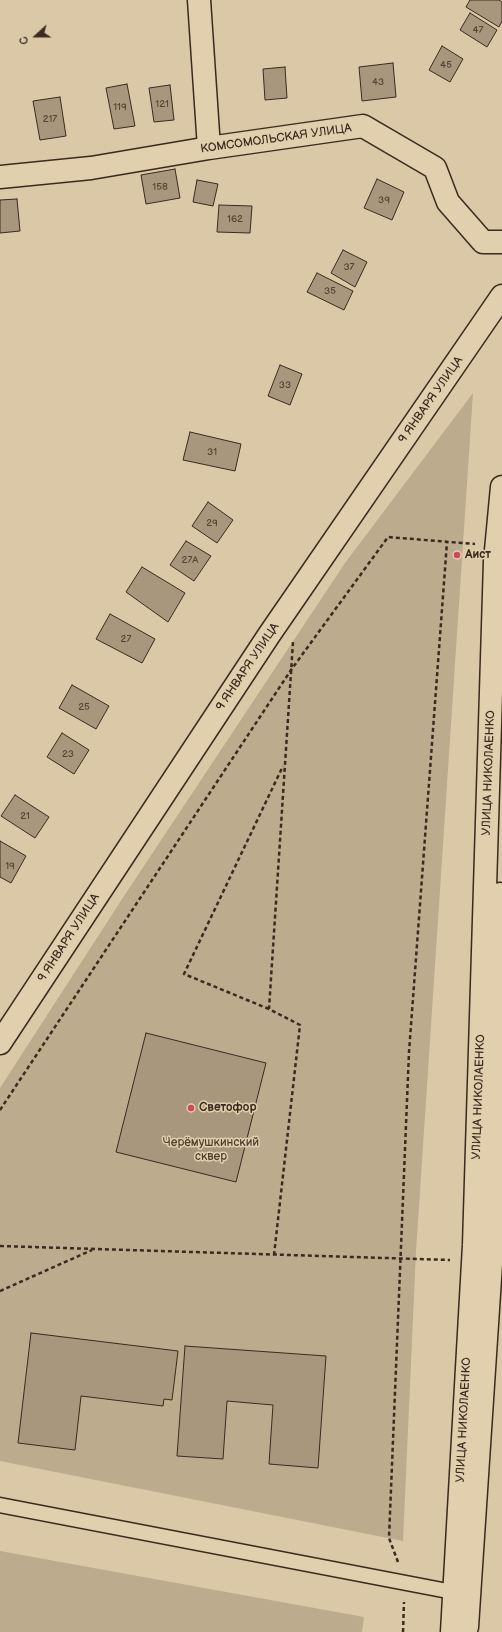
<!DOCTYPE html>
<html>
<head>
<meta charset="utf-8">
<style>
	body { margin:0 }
	#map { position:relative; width:502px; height:1632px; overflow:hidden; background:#dac8a7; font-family:"Balsamiq Sans",sans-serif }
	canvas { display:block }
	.north { position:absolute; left:16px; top:16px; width:40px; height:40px; -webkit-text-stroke:3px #e1cfad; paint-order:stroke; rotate:249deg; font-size:11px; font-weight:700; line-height:16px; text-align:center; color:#3b2a1e }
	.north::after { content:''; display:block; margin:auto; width:14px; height:18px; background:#3b2a1e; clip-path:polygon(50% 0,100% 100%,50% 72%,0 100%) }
</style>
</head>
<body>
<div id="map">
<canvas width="502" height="1632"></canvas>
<div class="north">С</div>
</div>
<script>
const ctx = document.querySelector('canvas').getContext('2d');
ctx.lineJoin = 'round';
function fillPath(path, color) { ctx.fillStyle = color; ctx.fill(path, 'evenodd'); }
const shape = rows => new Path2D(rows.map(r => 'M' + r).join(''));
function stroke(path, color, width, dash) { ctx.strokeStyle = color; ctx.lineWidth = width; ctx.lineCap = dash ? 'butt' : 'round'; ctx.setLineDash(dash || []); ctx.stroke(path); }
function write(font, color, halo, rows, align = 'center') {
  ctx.font = font + ' "Balsamiq Sans",sans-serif'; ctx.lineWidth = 3; ctx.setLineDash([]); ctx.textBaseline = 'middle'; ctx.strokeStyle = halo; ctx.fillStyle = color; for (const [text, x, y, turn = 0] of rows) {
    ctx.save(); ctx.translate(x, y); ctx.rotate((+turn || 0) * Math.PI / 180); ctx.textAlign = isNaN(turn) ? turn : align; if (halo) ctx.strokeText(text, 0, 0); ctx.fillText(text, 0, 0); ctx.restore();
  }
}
const green = shape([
	[473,393,416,1251,403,1541,0,1461,0,1088,124,896,345,563],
	[0,1551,364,1617,362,1632,0,1632]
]);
const building = shape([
	[470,0,499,0,502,2,502,21,499,27,466,7,470,0],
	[470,13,497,30,487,47,460,30,470,13],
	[442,46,463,59,450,82,429,70,442,46],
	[393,63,396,97,362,101,359,67,393,63],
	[285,67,287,98,265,100,263,69,285,67],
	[127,84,135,126,114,129,106,88,127,84],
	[170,85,174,120,154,122,149,88,170,85],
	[60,97,66,136,40,140,33,101,60,97],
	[175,169,180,198,146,204,141,175,175,169],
	[377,179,404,192,392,220,364,208,377,179],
	[197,180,218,184,213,206,193,202,197,180],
	[17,199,20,231,0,233,0,200,17,199],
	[219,205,252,206,250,233,217,232,219,205],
	[343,250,367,262,355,287,331,273,343,250],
	[317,273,353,291,344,310,307,292,317,273],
	[280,365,302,374,290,405,268,396,280,365],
	[190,432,241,444,235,471,183,460,190,432],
	[208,502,233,520,217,543,192,526,208,502],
	[186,541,211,556,194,581,170,565,186,541],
	[142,567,185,593,168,622,126,592,142,567],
	[110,614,155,639,142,663,96,639,110,614],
	[72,685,109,706,96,729,59,708,72,685],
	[62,733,89,750,74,774,47,757,62,733],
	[15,795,49,817,35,838,1,816,15,795],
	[0,841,26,856,11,883,0,877,0,841],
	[146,1033,266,1063,236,1182,116,1152,146,1033],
	[31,1333,178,1351,172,1400,164,1399,163,1406,81,1396,75,1450,18,1443,31,1333],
	[185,1346,326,1356,318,1468,269,1464,273,1405,227,1401,223,1459,177,1456,185,1346]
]);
const path = shape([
	[269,1009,184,974,283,766],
	[0,1110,291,670,388,537,475,544],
	[0,1246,450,1260],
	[274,1255,300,1025,269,1009,293,642],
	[0,1291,92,1250],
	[398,1562,389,1538,409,1052,447,542],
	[403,1632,404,1602]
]);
const lane = shape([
	[0,1505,453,1592]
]);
const street = shape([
	[199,0,209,148],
	[0,177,91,168,209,148,363,126,435,168,448,202,483,242,502,242],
	[0,1043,269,635,502,296]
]);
const secondary = shape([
	[467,1627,492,1248,500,894],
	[452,1632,474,1245,495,561,502,487]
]);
const markers = [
	[457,555,4,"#d1495b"],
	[191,1108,4,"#d1495b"]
];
const numberNames = [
	["47",478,30],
	["45",446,65],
	["43",378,82],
	["121",162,104],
	["119",120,107],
	["217",50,119],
	["158",160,187],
	["39",384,200],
	["162",235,219],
	["37",349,267],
	["35",330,291],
	["33",285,385],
	["31",212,452],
	["29",212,523],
	["27А",190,560],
	["27",126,639],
	["25",84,707],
	["23",68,754],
	["21",25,816],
	["19",10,866]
];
const streetNames = [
	["КОМСОМОЛЬСКАЯ УЛИЦА",276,139,-8],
	["9 ЯНВАРЯ УЛИЦА",431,400,-55],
	["9 ЯНВАРЯ УЛИЦА",248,667,-56],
	["УЛИЦА НИКОЛАЕНКО",489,773,-88],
	["9 ЯНВАРЯ УЛИЦА",69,938,-57],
	["УЛИЦА НИКОЛАЕНКО",479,1097,-88],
	["УЛИЦА НИКОЛАЕНКО",464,1420,-87]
];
const poiNames = [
	["Аист",465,555],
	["Светофор",199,1108]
];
const parkNames = [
	["Черёмушкинский",211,1143],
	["сквер",211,1157]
];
fillPath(green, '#bdab8e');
fillPath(building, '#a9977d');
stroke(building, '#3b2a1e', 1);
stroke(lane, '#3b2a1e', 17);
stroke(street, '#3b2a1e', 25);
stroke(secondary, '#3b2a1e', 25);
stroke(path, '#3b2a1e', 2.5, [4, 3]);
stroke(lane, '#e1cfad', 14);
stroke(street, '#e1cfad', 22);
stroke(secondary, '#e1cfad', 22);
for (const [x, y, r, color] of markers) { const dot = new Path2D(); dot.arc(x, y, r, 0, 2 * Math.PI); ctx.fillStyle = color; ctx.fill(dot); stroke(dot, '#e1cfad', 1.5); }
write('10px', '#564536', null, numberNames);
write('12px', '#3b2a1e', '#e1cfad', streetNames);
write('bold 12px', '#3b2a1e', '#e1cfad', poiNames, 'left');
write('12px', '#4e3d2f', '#e1cfad', parkNames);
</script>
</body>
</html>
